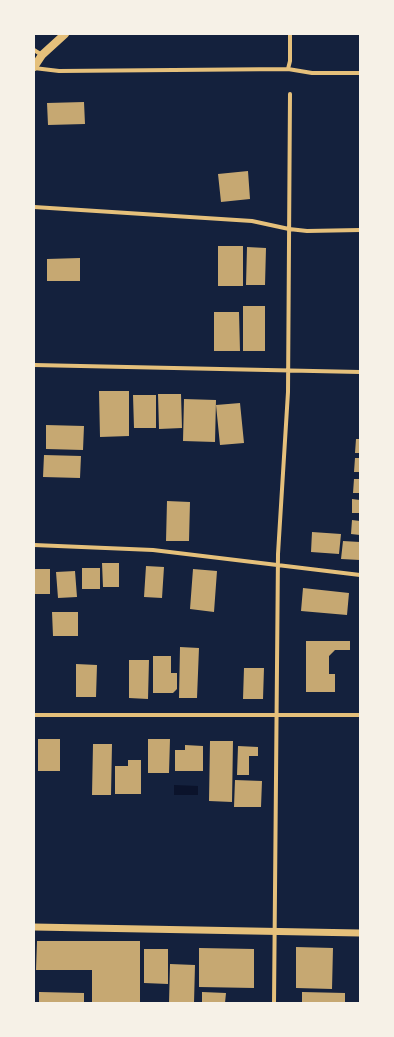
<!DOCTYPE html>
<html>
<head>
<meta charset="utf-8">
<style>
	body { margin:0 }
	#map { position:relative; width:394px; height:1037px; overflow:hidden; background:#14213d; font-family:Georgia,serif }
	canvas { display:block }
	.frame { position:absolute; inset:0; border:35px solid #f6f1e7; pointer-events:none }
</style>
</head>
<body>
<div id="map">
<canvas width="394" height="1037"></canvas>
<div class="frame"></div>
</div>
<script>
const ctx = document.querySelector('canvas').getContext('2d');
ctx.lineJoin = 'round';
function fillPath(path, color) { ctx.fillStyle = color; ctx.fill(path, 'evenodd'); }
const shape = rows => new Path2D(rows.map(r => 'M' + r).join(''));
function stroke(path, color, width, dash) { ctx.strokeStyle = color; ctx.lineWidth = width; ctx.lineCap = dash ? 'butt' : 'round'; ctx.setLineDash(dash || []); ctx.stroke(path); }
const water = shape([
	[174,785,198,786,198,795,174,795]
]);
const building = shape([
	[84,102,85,124,48,125,47,103],
	[248,171,250,199,221,202,218,174],
	[218,246,243,246,243,286,218,286],
	[247,247,266,248,265,285,246,285],
	[80,258,80,281,47,281,47,259],
	[243,306,265,306,265,351,243,351],
	[214,312,239,312,240,351,214,351],
	[99,391,129,391,129,436,100,437],
	[158,394,181,394,182,428,159,429],
	[133,395,156,395,156,428,134,428],
	[184,399,216,400,215,442,183,441],
	[240,403,244,443,220,445,216,405],
	[46,425,84,426,83,450,46,449],
	[356,439,360,439,360,453,355,453],
	[44,455,81,456,80,478,43,477],
	[355,458,360,458,360,472,354,472],
	[354,479,360,479,360,493,353,493],
	[352,499,360,500,360,513,352,513],
	[167,501,190,502,189,541,166,541],
	[352,520,360,521,360,535,351,534],
	[312,532,341,534,339,554,311,552],
	[343,541,360,542,360,560,341,559],
	[102,563,119,563,119,587,103,587],
	[146,566,164,567,162,598,144,597],
	[82,568,100,568,100,589,82,589],
	[34,569,50,569,50,594,34,594],
	[193,569,217,571,214,612,190,609],
	[75,571,77,597,58,598,56,572],
	[303,588,349,593,347,615,301,611],
	[52,612,78,612,78,636,53,636],
	[306,641,350,641,350,650,335,650,329,656,329,674,335,674,335,692,306,692],
	[180,647,199,648,197,698,179,698],
	[153,656,171,656,171,673,177,673,177,689,173,693,153,693],
	[129,660,149,660,148,699,129,698],
	[76,664,97,665,96,697,76,697],
	[244,668,264,668,263,699,243,699],
	[38,739,60,739,60,771,38,771],
	[148,739,170,739,169,773,148,773],
	[210,741,233,741,232,802,209,801],
	[93,744,112,744,111,795,92,795],
	[185,745,203,746,203,771,175,771,175,750,185,750],
	[238,746,258,747,258,756,249,756,249,775,237,775],
	[128,760,141,760,141,794,115,794,115,766,128,766],
	[235,780,262,781,261,807,234,807],
	[37,941,140,941,140,1003,92,1003,92,970,36,970],
	[296,947,333,948,332,989,296,988],
	[199,948,254,949,254,988,199,987],
	[144,949,168,949,168,984,144,983],
	[170,964,195,965,194,1003,169,1003],
	[39,992,84,993,84,1003,39,1003],
	[202,992,226,993,225,1003,202,1003],
	[302,992,345,993,345,1003,302,1003]
]);
const minor = shape([
	[34,50,42,55],
	[34,68,59,71,288,69,312,73,360,73],
	[288,69,290,61,290,34],
	[34,207,252,221,289,229,307,231,360,230],
	[34,365,360,372],
	[34,545,153,550,360,575],
	[34,715,360,715],
	[274,1003,278,554,288,392,290,94]
]);
const tertiary = shape([
	[34,927,360,933]
]);
const secondary = shape([
	[34,67,42,55,65,34]
]);
fillPath(water, '#0b132b');
fillPath(building, '#c6a872');
stroke(minor, '#e5c07b', 4);
stroke(tertiary, '#e5c07b', 7);
stroke(secondary, '#e5c07b', 8);
</script>
</body>
</html>
